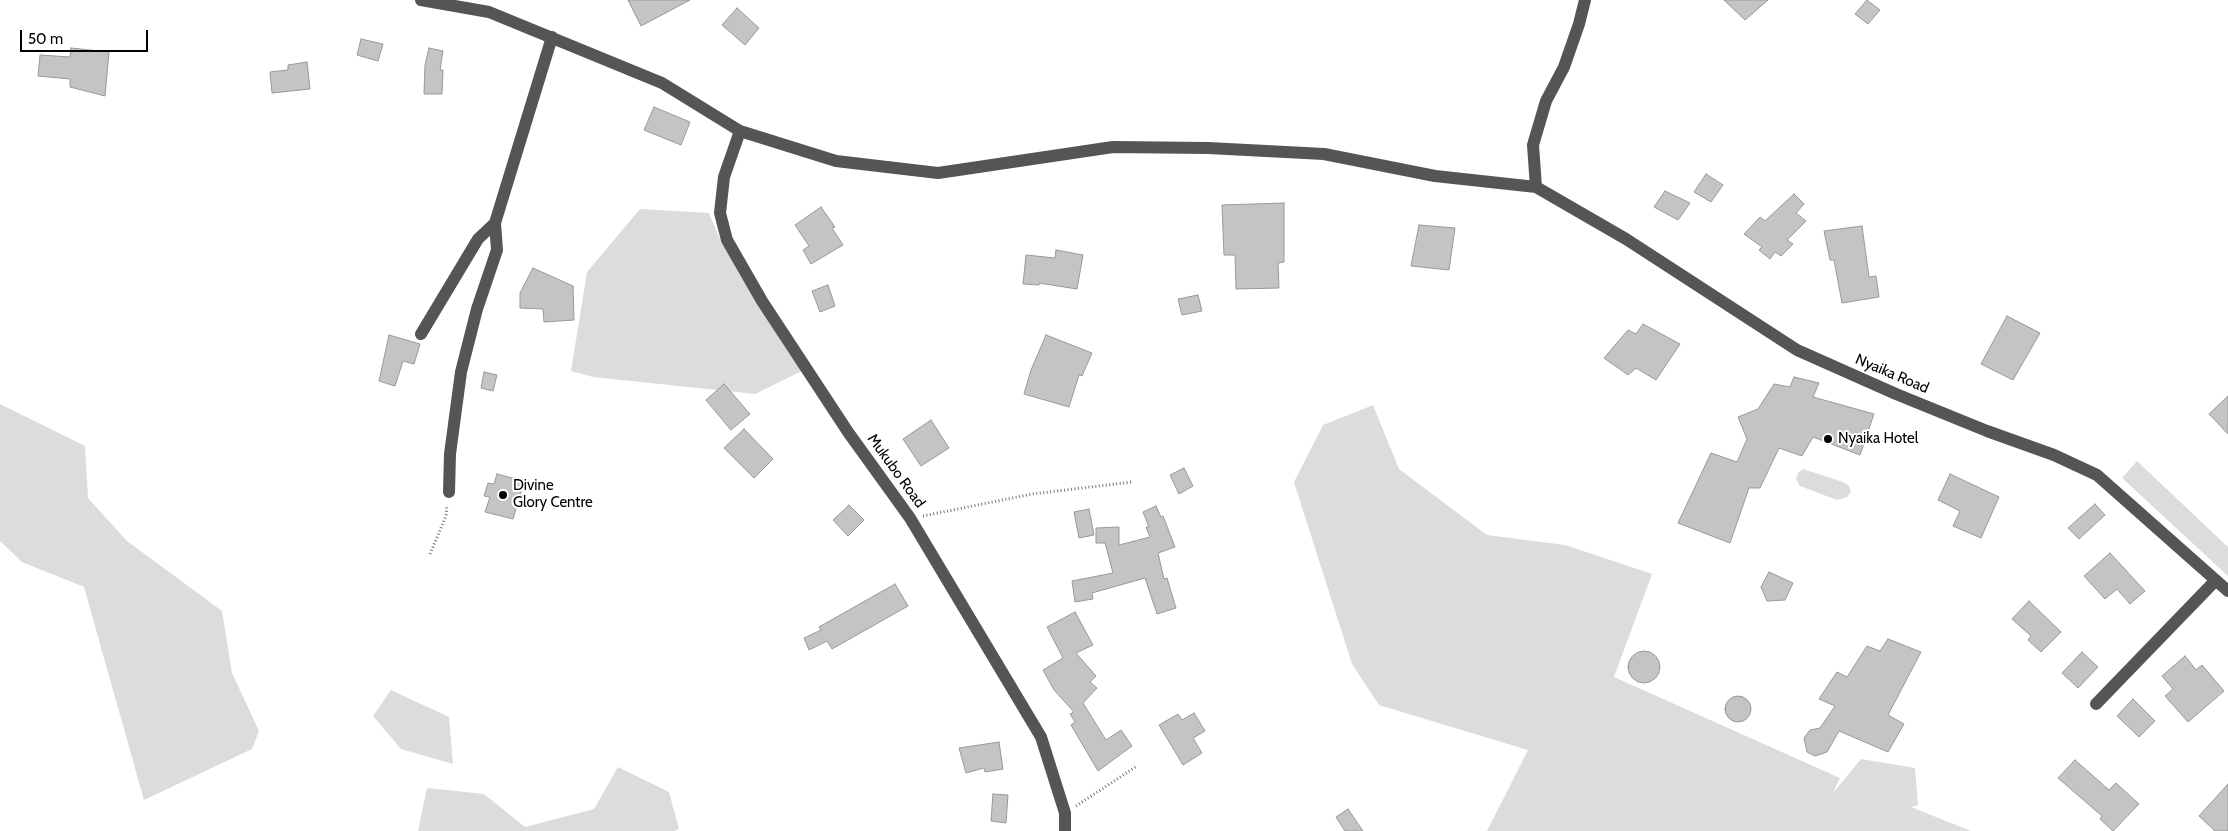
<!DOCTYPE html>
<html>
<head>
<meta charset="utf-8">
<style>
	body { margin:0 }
	#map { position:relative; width:2228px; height:831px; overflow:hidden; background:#fff; font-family:Cabin,sans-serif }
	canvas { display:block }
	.scale { position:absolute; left:20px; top:30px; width:128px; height:22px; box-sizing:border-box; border:2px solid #000; border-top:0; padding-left:6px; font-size:15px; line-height:18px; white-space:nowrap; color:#000; -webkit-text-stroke:4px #fff; paint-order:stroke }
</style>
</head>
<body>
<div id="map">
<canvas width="2228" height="831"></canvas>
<div class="scale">50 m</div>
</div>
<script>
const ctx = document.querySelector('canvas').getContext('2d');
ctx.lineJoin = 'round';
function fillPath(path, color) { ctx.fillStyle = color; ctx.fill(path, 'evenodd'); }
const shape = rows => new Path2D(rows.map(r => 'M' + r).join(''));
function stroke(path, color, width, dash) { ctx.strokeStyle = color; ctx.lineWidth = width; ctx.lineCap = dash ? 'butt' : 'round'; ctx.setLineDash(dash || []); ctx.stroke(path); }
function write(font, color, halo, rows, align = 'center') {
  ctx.font = font + ' Cabin,sans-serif'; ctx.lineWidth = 4; ctx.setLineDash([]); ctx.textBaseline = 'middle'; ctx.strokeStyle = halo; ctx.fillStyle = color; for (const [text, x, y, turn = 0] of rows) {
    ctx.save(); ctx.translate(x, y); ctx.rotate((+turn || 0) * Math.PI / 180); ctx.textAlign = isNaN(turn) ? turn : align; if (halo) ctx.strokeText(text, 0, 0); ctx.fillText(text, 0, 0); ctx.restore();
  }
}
const green = shape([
	[640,209,709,213,722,244,802,371,755,394,593,377,571,371,587,272],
	[0,404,85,446,88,498,127,541,222,611,232,673,259,731,252,749,144,800,84,587,22,562,0,541],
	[1373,405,1399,469,1487,535,1565,545,1652,574,1614,677,1840,778,1833,793,1861,759,1915,768,1918,805,1911,807,1971,831,1487,831,1528,750,1379,705,1352,664,1294,482,1323,425],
	[2137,461,2228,547,2228,576,2122,478],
	[1803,469,1843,482,1849,486,1851,492,1847,497,1837,500,1800,486,1796,479,1798,473],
	[391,690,449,717,453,764,401,749,373,716],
	[618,767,669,792,679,829,674,831,418,831,427,788,484,794,525,827,594,809]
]);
const building = shape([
	[628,0,690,0,641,26,628,0],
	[1724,0,1768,0,1745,20,1724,0],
	[1867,0,1880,10,1868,24,1855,14,1867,0],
	[737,8,759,28,745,45,722,25,737,8],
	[361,39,383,44,378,61,357,55,361,39],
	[71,48,109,52,105,96,70,87,70,79,38,76,40,55,70,57,71,48],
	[429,48,443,51,440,70,443,70,442,94,424,94,425,65,429,48],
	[307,62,310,89,272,93,270,72,288,70,288,65,307,62],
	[654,107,690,122,681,145,644,130,654,107],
	[1706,174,1723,185,1711,202,1694,192,1706,174],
	[1665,191,1690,203,1678,220,1654,207,1665,191],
	[1794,194,1804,204,1796,213,1806,221,1787,240,1793,244,1781,256,1775,252,1770,259,1759,250,1762,247,1744,234,1760,217,1765,221,1794,194],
	[1284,203,1284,262,1278,263,1279,288,1236,289,1235,255,1224,255,1222,205,1284,203],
	[821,207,835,227,832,228,843,245,811,264,803,250,809,246,795,225,821,207],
	[1419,225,1455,228,1449,270,1411,266,1419,225],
	[1862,226,1869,277,1876,276,1879,297,1842,303,1834,260,1830,260,1824,231,1862,226],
	[1056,250,1083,255,1077,289,1039,283,1039,285,1023,284,1026,255,1055,258,1056,250],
	[533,268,573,286,574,320,544,322,543,309,520,308,520,293,533,268],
	[828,285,835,306,820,312,812,291,828,285],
	[1198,295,1202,311,1182,315,1178,299,1198,295],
	[2007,316,2040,333,2013,380,1981,364,2007,316],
	[1643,324,1680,344,1656,380,1636,368,1628,375,1604,358,1628,330,1636,334,1643,324],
	[389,335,420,344,414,364,403,361,395,386,379,381,389,335],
	[1046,335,1092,353,1082,376,1079,375,1069,407,1024,394,1031,370,1046,335],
	[484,372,497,375,493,391,481,388,484,372],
	[1794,377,1819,383,1813,397,1874,414,1860,455,1813,437,1802,456,1779,448,1760,488,1749,488,1730,543,1678,523,1711,453,1737,462,1747,439,1738,417,1758,409,1774,384,1790,387,1794,377],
	[724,384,750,414,731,430,706,400,724,384],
	[2228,396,2228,434,2209,414,2228,396],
	[931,420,949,448,921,466,903,439,931,420],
	[744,429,773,459,754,478,724,448,744,429],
	[1184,468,1193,486,1179,494,1170,475,1184,468],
	[497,474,524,481,513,519,485,512,490,497,484,496,488,483,494,484,497,474],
	[1950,474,1999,497,1981,538,1953,526,1960,511,1938,500,1950,474],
	[2095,504,2105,515,2079,539,2068,528,2095,504],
	[849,505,864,520,848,536,833,520,849,505],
	[1156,506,1161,517,1163,516,1175,547,1158,553,1164,579,1167,578,1176,608,1157,614,1145,578,1092,593,1093,599,1075,602,1072,581,1113,573,1105,543,1096,543,1096,528,1119,527,1119,545,1150,537,1146,527,1149,527,1143,512,1156,506],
	[1089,509,1094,535,1079,538,1074,512,1089,509],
	[2110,553,2145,591,2130,604,2117,589,2105,599,2084,576,2110,553],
	[1769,572,1793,583,1785,600,1767,601,1761,587,1769,572],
	[895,584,908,606,832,649,827,641,809,650,804,638,821,630,819,627,895,584],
	[2029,601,2061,632,2041,652,2028,640,2031,636,2012,619,2029,601],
	[1075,612,1093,645,1076,653,1096,676,1090,682,1097,688,1083,703,1106,740,1121,730,1132,746,1098,771,1071,725,1075,722,1070,714,1074,712,1054,690,1043,670,1063,658,1047,627,1075,612],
	[1888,639,1921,652,1888,715,1904,724,1888,752,1839,731,1827,752,1815,756,1807,752,1804,738,1810,730,1820,728,1835,706,1819,699,1837,672,1847,677,1867,646,1880,651,1888,639],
	'1628 667a16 16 0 1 1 32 0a16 16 0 1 1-32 0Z',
	[2082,652,2098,667,2078,688,2062,673,2082,652],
	[2185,656,2196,670,2202,665,2224,691,2188,722,2165,696,2173,689,2162,676,2185,656],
	'1725 709a13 13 0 1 1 26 0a13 13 0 1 1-26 0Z',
	[2133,699,2155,721,2139,737,2117,716,2133,699],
	[1194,713,1205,731,1193,738,1202,753,1183,765,1159,725,1178,714,1182,720,1194,713],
	[999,742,1003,769,985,772,984,768,966,773,959,748,999,742],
	[2075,760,2109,790,2116,783,2139,804,2113,831,2100,819,2102,816,2058,778,2075,760],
	[2228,784,2228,831,2215,831,2199,816,2228,784],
	[993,794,1008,795,1006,823,991,821,993,794],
	[1348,809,1363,831,1345,831,1336,817,1348,809]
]);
const path = shape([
	[923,516,1032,494,1132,482],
	[430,554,446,516,447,505],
	[1076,806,1137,766]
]);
const minor = shape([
	[421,0,489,12,662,83,740,131,836,161,938,173,1113,147,1208,148,1324,154,1435,176,1536,187,1626,239,1797,350,1896,394,1987,431,2054,455,2097,475,2228,591],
	[740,131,724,177,720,213,727,240,762,301,848,432,910,518,1041,737,1065,813,1065,831],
	[1536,187,1533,145,1546,101,1564,67,1579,24,1585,0],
	[421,334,478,239,495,223],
	[449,492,450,454,461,372,477,309,497,250,495,223,552,37],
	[2096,704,2216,580]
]);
const markers = [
	[1828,439,5,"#000"],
	[503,495,5,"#000"]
];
const streetNames = [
	["Nyaika Road",1892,374,23],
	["Mukubo Road",896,471,54]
];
const poiNames = [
	["Nyaika Hotel",1838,439],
	["Divine",513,486],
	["Glory Centre",513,503]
];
fillPath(green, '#dcdcdc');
fillPath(building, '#c4c4c4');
stroke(building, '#999', 1);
stroke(path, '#777', 3, [1, 2.5]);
stroke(minor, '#555', 12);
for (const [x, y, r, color] of markers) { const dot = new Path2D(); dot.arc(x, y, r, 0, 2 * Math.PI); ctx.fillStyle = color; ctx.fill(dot); stroke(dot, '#fff', 2); }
write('15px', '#000', '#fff', streetNames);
write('15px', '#000', '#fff', poiNames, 'left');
</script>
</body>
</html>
